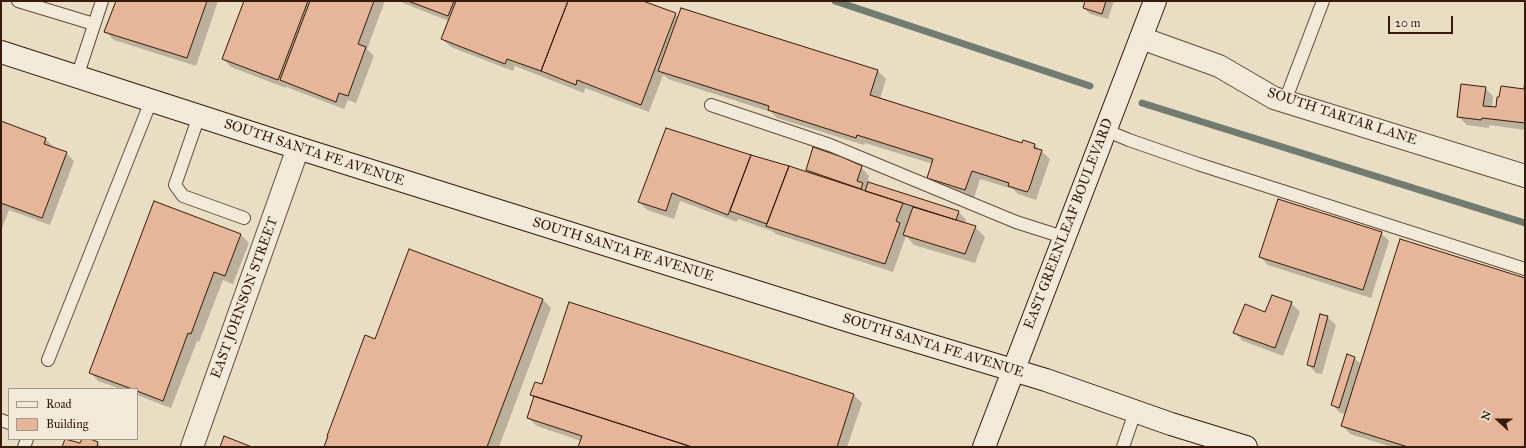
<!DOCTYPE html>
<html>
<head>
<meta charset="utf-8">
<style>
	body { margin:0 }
	#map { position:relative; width:1526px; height:448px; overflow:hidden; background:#e9ddc4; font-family:"IM FELL Great Primer",serif }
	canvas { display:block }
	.frame { position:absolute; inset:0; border:2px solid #371a09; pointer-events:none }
	.legend { position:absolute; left:8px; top:388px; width:130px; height:52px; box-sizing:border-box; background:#f1e9d9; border:1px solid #a79686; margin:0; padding:5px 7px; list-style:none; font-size:12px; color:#371a09 }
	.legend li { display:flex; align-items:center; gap:8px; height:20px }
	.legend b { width:20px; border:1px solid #a79686 }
	.north { position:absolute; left:1478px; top:400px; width:40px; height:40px; -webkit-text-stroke:3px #f1e9d9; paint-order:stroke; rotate:291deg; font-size:11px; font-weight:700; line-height:16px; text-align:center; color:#371a09 }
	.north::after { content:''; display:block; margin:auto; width:14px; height:18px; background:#371a09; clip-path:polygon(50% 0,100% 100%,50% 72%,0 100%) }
	.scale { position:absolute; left:1388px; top:16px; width:65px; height:18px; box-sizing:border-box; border:2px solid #371a09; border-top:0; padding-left:5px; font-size:12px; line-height:14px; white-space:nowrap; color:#371a09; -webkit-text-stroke:3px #f1e9d9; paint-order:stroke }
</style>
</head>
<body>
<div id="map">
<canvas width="1526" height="448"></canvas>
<div class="frame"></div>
<ul class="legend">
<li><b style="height:5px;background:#f1e9d9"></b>Road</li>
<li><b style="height:11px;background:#e6b69b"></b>Building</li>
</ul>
<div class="north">N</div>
<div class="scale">20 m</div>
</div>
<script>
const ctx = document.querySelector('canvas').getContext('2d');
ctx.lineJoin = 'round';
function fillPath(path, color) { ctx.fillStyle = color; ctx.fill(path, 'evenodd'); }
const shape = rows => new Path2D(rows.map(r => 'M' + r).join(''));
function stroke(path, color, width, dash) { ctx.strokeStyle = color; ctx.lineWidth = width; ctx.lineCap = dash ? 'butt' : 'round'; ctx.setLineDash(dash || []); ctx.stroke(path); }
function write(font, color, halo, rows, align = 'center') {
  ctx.font = font + ' "IM FELL Great Primer",serif'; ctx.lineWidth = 3; ctx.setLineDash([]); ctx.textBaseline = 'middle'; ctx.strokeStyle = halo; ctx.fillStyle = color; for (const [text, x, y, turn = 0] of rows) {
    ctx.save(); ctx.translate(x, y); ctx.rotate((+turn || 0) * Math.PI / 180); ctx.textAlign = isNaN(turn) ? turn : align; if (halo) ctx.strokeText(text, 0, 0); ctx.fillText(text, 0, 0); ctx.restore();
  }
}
const shadow = shape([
	[117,1,218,1,196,66,114,40,106,32],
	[245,1,385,1,367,49,374,56,356,103,348,100,344,109,289,88,287,86,286,88,231,67,223,59],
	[398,1,640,1,675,14,678,17,681,9,878,71,886,79,880,99,1022,145,1035,145,1050,159,1036,200,1018,194,1013,189,980,179,974,198,937,186,928,178,933,164,865,143,864,145,777,118,771,112,668,79,663,75,649,112,585,88,584,93,515,66,513,71,451,47,442,39,449,21],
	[1086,1,1114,1,1108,19,1090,14,1084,8],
	[1525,86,1525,130,1489,125,1489,128,1467,125,1458,116,1485,88,1493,96,1492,108,1496,109,1524,90],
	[1,122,45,139,54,147,66,153,74,161,50,225,9,210,1,231],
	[666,129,812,175,807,170,861,167,869,176,867,183,958,211,966,220,965,224,975,227,985,237,975,263,914,245,906,236,893,272,776,234,772,231,738,219,737,222,680,201,674,219,647,210,639,202],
	[1381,233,1389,241,1371,298,1268,265,1260,257],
	[241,235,249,243,233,284,223,280,199,342,197,341,171,408,137,395,137,389,121,389,98,381,90,372],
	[410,250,543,300,551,308,499,447,325,447,376,340],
	[1525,280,1525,447,1392,447,1350,434,1342,425,1345,414,1340,413,1332,404,1354,358,1361,364],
	[1291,303,1300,312,1283,356,1243,341,1235,333,1266,313],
	[1327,317,1336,325,1322,374,1316,373,1308,364],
	[543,385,853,394,862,403,847,447,579,447,581,441,537,426,528,418,535,398,531,395],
	[66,439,80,445,83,439,87,439,98,443,101,447,63,447]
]);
const stream = shape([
	[835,1,1090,86],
	[1142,103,1525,223]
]);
const building = shape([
	[116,1,207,1,187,58,104,32,116,1],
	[244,1,308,1,278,80,222,59,244,1],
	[310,1,374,1,358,44,366,47,348,96,339,93,336,102,280,80,310,1],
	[408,1,454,1,448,16,408,1],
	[456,1,568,1,541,71,507,59,505,64,441,39,456,1],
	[568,1,643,1,676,13,641,105,577,80,576,85,541,71,568,1],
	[1085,1,1106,1,1102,14,1083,8,1085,1],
	[681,8,878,70,870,95,1022,143,1023,140,1035,144,1034,148,1042,150,1029,189,1027,192,1008,186,1009,183,972,171,965,190,927,178,933,159,857,135,856,138,768,110,769,106,658,71,681,8],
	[1525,78,1525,123,1482,118,1481,120,1457,117,1461,84,1486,87,1483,106,1496,107,1497,97,1499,97,1501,86,1524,89,1525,78],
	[1,121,46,138,44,144,67,152,42,218,1,203,1,121],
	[666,128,751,155,728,215,672,193,666,211,638,202,666,128],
	[813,147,842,157,862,166,857,181,863,183,861,189,806,170,813,147],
	[751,155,789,166,767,224,730,211,751,155],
	[789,166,903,203,896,221,900,223,885,264,766,226,789,166],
	[868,182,959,211,956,220,865,191,868,182],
	[1278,199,1382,232,1363,290,1259,257,1278,199],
	[154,201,241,234,225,276,214,272,191,334,188,333,163,401,137,391,137,389,132,389,89,373,154,201],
	[913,207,976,226,965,254,903,235,913,207],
	[1400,239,1525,278,1525,447,1408,447,1341,426,1400,239],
	[409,249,543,299,487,447,324,447,328,436,327,436,365,335,375,339,409,249],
	[1272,295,1292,302,1275,348,1233,333,1245,304,1265,312,1272,295],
	[569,302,854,394,837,447,692,447,530,395,535,382,542,384,569,302],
	[1320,314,1328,316,1314,367,1307,365,1320,314],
	[1347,354,1355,357,1339,408,1331,405,1347,354],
	[534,396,692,447,578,447,582,436,527,418,534,396],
	[224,436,252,447,220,447,224,436],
	[65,439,80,443,82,439,90,439,98,442,97,447,62,447,65,439]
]);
const lane = shape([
	[18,1,94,24],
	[77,77,102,1],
	[1285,101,1323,1],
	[711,105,830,145,1016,222,1063,237],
	[199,116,175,185,183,196,244,218],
	[1105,130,1129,140,1198,164,1525,269],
	[48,360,151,101],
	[1,420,9,423],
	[24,447,27,439],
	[1123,447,1135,412]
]);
const street = shape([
	[1141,38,1219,66,1274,98,1525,176],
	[192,447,298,148]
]);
const secondary = shape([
	[1,52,298,148,856,323,1046,380,1171,424,1246,447],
	[984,447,1155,1]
]);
const streetNames = [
	["SOUTH TARTAR LANE",1342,117,18],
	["SOUTH SANTA FE AVENUE",314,153,18],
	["EAST GREENLEAF BOULEVARD",1069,224,-69],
	["SOUTH SANTA FE AVENUE",623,250,17],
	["EAST JOHNSON STREET",245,298,-70],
	["SOUTH SANTA FE AVENUE",933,346,17]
];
fillPath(shadow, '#0003');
stroke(stream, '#717b6f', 7);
fillPath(building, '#e6b69b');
stroke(building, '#371a09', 1);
stroke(lane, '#644b38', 14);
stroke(street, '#644b38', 24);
stroke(secondary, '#371a09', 24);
stroke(lane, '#f1e9d9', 12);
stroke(street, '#f1e9d9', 22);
stroke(secondary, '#f1e9d9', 22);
write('14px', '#371a09', '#f1e9d9', streetNames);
</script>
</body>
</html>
